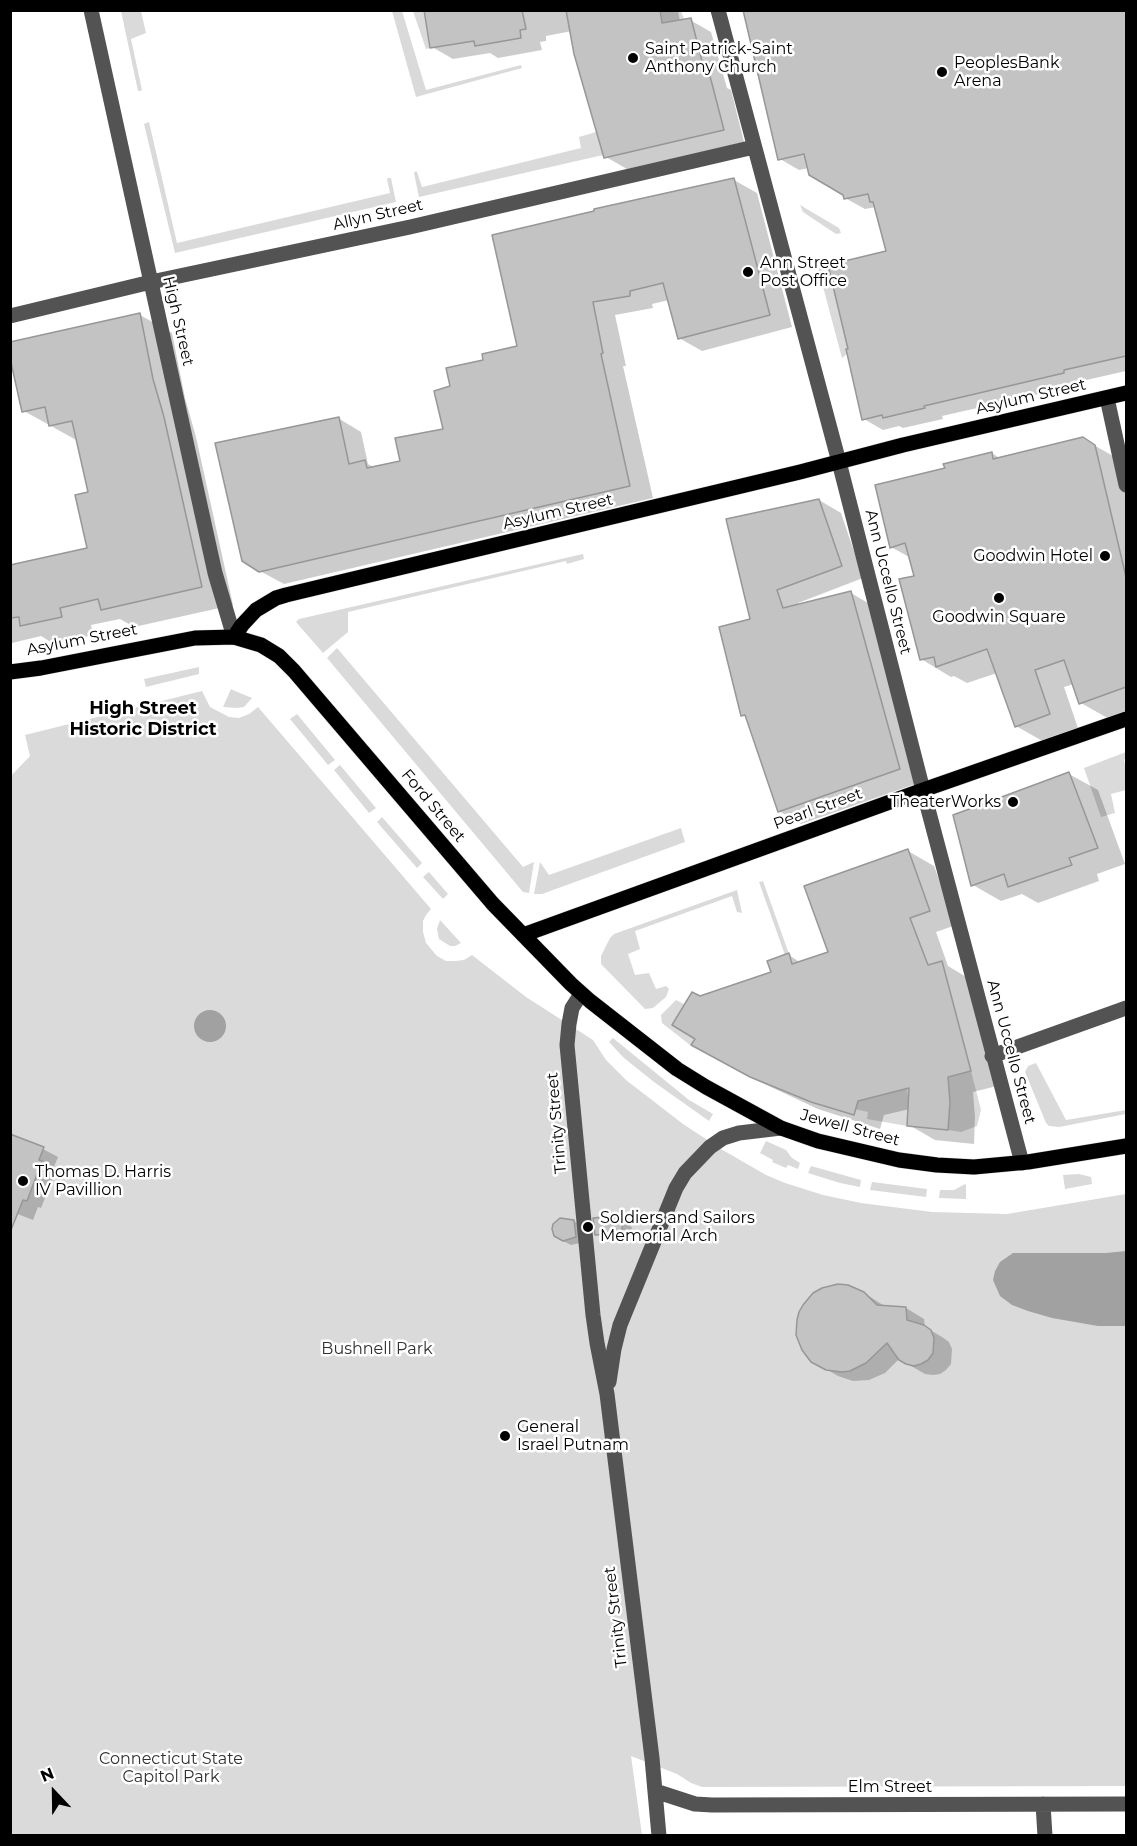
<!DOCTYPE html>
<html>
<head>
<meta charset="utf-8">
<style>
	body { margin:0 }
	#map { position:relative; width:1137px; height:1846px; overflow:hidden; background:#fff; font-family:Montserrat,sans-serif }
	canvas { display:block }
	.frame { position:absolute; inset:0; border:12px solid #000; pointer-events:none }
	.north { position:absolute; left:24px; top:1762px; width:60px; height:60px; -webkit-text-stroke:4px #fff; paint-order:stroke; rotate:338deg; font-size:16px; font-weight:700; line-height:24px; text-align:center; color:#000 }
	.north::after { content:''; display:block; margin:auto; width:21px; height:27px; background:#000; clip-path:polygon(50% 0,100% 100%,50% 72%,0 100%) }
</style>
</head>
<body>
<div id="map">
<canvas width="1137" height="1846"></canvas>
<div class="frame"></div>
<div class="north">N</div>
</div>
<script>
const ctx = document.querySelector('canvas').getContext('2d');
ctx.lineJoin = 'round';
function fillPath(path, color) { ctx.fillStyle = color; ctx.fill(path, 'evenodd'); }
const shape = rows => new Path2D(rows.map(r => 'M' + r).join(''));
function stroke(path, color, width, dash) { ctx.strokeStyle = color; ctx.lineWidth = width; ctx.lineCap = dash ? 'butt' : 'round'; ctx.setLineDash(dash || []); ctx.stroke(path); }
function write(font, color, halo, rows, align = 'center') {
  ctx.font = font + ' Montserrat,sans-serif'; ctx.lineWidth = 5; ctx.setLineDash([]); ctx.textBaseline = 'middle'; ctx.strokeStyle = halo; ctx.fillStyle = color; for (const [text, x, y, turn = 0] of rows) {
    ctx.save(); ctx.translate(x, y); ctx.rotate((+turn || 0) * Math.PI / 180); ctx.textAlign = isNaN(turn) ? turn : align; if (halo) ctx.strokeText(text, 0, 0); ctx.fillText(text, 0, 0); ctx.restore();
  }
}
const green = shape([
	[121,11,141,11,146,33,131,39,142,90,140,91,138,91],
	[392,11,402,11,426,90,521,65,522,68,416,97],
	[413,11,424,11,430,48,426,49],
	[660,11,681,11,684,19,662,23],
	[149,122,177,243,390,193,387,179,388,178,391,178,396,202,175,253,144,124],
	[596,132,603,155,419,197,414,173,416,171,417,172,422,187,581,148,579,137],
	[800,205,839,228,841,233,836,234,803,212],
	[828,263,848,349,846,349,847,354,842,358,818,268],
	[583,554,584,559,567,564,566,561,348,612,348,632,323,653,296,622,299,619],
	[337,648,523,867,534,862,529,893,523,892,327,658],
	[199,667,199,674,146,687,144,679],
	[231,689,235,691,252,698,244,707,237,708,223,707],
	[202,691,210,707,229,717,239,718,249,714,258,707,431,909,426,915,423,921,423,932,426,943,437,956,446,961,455,961,464,960,472,955,526,997,593,1040,606,1060,626,1080,683,1124,721,1149,766,1175,785,1183,823,1195,861,1203,932,1212,1007,1214,1126,1194,1126,1786,702,1787,691,1783,677,1774,631,1756,642,1835,11,1835,10,777,30,756,25,735],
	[297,714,335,760,328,765,290,719],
	[1126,752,1126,758,1124,760,1126,768,1126,790,1111,794,1115,813,1101,817,1084,768],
	[340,765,376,808,369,813,334,770],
	[382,817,422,863,417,868,377,822],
	[681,828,685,842,542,894,534,894,540,862,549,875],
	[429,872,448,894,443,899,423,877],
	[763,881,789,954,785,955,759,882],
	[737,890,742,913,737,912,732,896,635,931,640,949,628,954,635,975,649,973,656,989,666,986,669,989,666,997,653,1008,645,1009,601,964,601,956,610,938,614,934],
	[440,920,461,943,455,946,450,946,439,939,437,929],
	[676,1000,684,1004,672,1025,695,1039,691,1045,690,1045,662,1023,661,1015],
	[613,1038,689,1100,713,1114,709,1121,654,1082,624,1058,609,1042],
	[1036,1063,1066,1120,1126,1110,1126,1114,1059,1127,1049,1126,1046,1123,1025,1072,1028,1066],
	[971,1071,981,1110,977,1126,961,1132,948,1130,950,1102,947,1078],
	[907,1088,909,1106,907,1126,867,1119,868,1112,855,1109,861,1091],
	[766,1141,786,1150,792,1158,800,1163,798,1169,788,1165,786,1168,772,1162,773,1160,760,1153],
	[811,1166,861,1180,860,1187,840,1183,808,1173],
	[1079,1174,1091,1177,1092,1184,1065,1189,1063,1175],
	[872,1182,927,1189,926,1197,870,1190],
	[965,1184,966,1185,966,1199,939,1198,940,1190,954,1190]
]);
const water = shape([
	'194 1026a16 16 0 1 1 32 0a16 16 0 1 1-32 0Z',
	[1126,1251,1126,1326,1098,1326,1052,1318,1028,1311,1012,1305,1000,1296,993,1280,995,1271,1000,1262,1013,1253,1106,1253]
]);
const shadow = shape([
	[425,10,678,10,680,22,690,20,711,32,727,88,731,90,744,142,627,169,606,157,572,31,546,36,546,41,540,42,542,50,498,58,490,53,453,59,432,47],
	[744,10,1126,10,1126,371,1082,381,1083,384,942,416,943,419,903,428,899,426,883,430,864,419,850,350,888,252,876,207,865,209,845,198,844,194,809,168,799,170,780,159],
	[734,180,757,193,792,327,702,351,679,338,669,300,652,304,653,308,615,315,626,366,623,366,653,498,284,584,260,571,338,418,361,432,368,464,375,468,401,462,445,430,452,387,485,361,519,347],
	[140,315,172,333,185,398,196,437,233,605,134,627,120,619,91,625,93,635,54,644,41,636,12,643,10,567,89,549,89,493,78,441,24,411],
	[1083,439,1113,456,1126,472,1126,714,1111,720,1081,703,1074,684,1064,687,1079,731,1046,743,1016,726,997,673,967,683,954,676,951,677,921,659,916,577,911,558,891,547,946,469,992,453,1001,459],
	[819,500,841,513,863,578,798,603,799,606,851,593,873,606,921,782,801,824,779,811,747,717,743,715,751,620],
	[1069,774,1098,790,1125,864,1097,874,1099,881,1038,903,1022,894,1001,901,973,885],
	[908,851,934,866,956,925,936,932,948,966,968,978,997,1086,973,1092,975,1117,974,1144,935,1140,909,1125,910,1109,884,1115,880,1129,818,1109,758,1081,731,1066,697,1039,700,998,772,973,789,955,801,963,830,953],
	[10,1136,43,1149,58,1157,53,1169,56,1171,41,1208,38,1207,33,1220,10,1211],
	[618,1216,628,1222,632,1228,629,1238,623,1241,615,1239,606,1240,597,1234],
	[574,1221,583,1227,585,1242,571,1245,561,1240],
	[864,1293,886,1307,906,1308,924,1319,925,1327,942,1337,949,1342,952,1349,951,1364,946,1370,940,1374,933,1375,925,1374,899,1359,885,1373,869,1380,853,1381,838,1376,819,1365]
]);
const building = shape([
	[424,10,522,10,526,29,520,30,521,38,475,46,474,41,430,48,424,10],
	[566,10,660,10,662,23,691,18,706,77,710,76,724,130,604,158,574,54,566,10],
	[743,10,1126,10,1126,356,1064,370,1064,373,924,406,925,408,883,418,882,415,862,420,846,349,848,349,828,265,886,251,873,202,870,202,868,194,844,199,843,195,809,175,804,154,778,160,743,10],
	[734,178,770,315,678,339,663,283,630,291,630,296,593,302,603,353,601,354,630,486,259,572,242,561,215,443,339,417,349,464,365,460,367,468,400,461,395,438,443,429,434,391,450,386,446,368,483,360,482,354,517,346,492,235,594,211,594,209,734,178],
	[140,313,153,379,164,417,202,587,101,610,98,599,60,608,62,617,20,626,19,617,10,618,10,565,87,548,75,495,88,492,72,421,49,426,45,407,22,412,10,358,10,342,140,313],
	[1083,437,1095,445,1126,577,1126,687,1079,704,1064,660,1035,670,1050,714,1015,727,987,649,936,667,934,657,920,660,899,579,914,576,905,543,890,548,875,485,945,468,943,464,992,452,993,459,1083,437],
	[819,499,842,566,777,590,783,608,851,591,900,769,778,812,745,715,741,716,719,627,750,619,726,519,819,499],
	[1069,772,1098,848,1069,858,1072,865,1008,887,1004,874,971,886,953,815,1069,772],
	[908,849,930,911,910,918,928,965,942,961,971,1071,948,1077,950,1102,948,1130,907,1126,909,1088,858,1101,854,1115,811,1102,750,1077,691,1045,695,1039,672,1025,692,992,700,996,771,972,767,961,789,953,792,964,828,952,804,886,908,849],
	[10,1134,44,1147,39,1160,42,1161,27,1201,23,1200,11,1230,10,1134],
	[609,1213,615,1213,622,1218,623,1222,622,1229,620,1233,613,1236,605,1234,595,1235,593,1218,603,1217,609,1213],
	[560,1218,574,1220,576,1237,563,1241,554,1236,552,1229,553,1224,560,1218],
	[838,1284,848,1285,864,1292,877,1305,906,1307,907,1320,924,1325,931,1330,934,1338,933,1353,928,1360,921,1364,914,1366,906,1364,899,1360,887,1343,866,1363,850,1371,842,1372,826,1370,811,1362,802,1350,796,1335,797,1320,799,1312,803,1305,813,1293,822,1288,838,1284]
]);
const minor = shape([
	[91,10,215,573,234,637],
	[718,10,839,462,923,790,1022,1163],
	[10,316,151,282,410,227,754,147],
	[1107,398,1126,485],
	[581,994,572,1008,569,1024,567,1045,593,1315,597,1343,607,1394,652,1758,659,1836],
	[992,1056,1126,1008],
	[609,1382,614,1349,620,1325,676,1188,685,1173,710,1147,723,1138,739,1133,781,1128],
	[655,1791,695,1804,712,1805,1126,1804],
	[1043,1804,1045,1836]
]);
const major = shape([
	[234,637,242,625,256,610,276,598,286,595,800,472,903,445,1126,393],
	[10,672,41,668,195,638,234,637,261,645,279,656,294,671,493,904,571,984,590,1001,677,1069,706,1087,781,1128,818,1141,899,1160,937,1165,974,1167,1028,1162,1126,1146],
	[523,935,923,790,1126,719]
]);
const markers = [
	[633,58,6,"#000"],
	[942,72,6,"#000"],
	[748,272,6,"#000"],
	[1105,556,6,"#000"],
	[999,598,6,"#000"],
	[1013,802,6,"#000"],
	[23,1181,6,"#000"],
	[588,1227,6,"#000"],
	[505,1436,6,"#000"]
];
const poiNames = [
	["Saint Patrick-Saint",645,49],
	["Anthony Church",645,67],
	["PeoplesBank",954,63],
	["Arena",954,81],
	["Ann Street",760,263],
	["Post Office",760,281],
	["Goodwin Hotel",1093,556,"right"],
	["Goodwin Square",999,617,"center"],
	["TheaterWorks",1001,802,"right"],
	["Thomas D. Harris",35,1172],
	["IV Pavillion",35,1190],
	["Soldiers and Sailors",600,1218],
	["Memorial Arch",600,1236],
	["General",517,1427],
	["Israel Putnam",517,1445]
];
const streetNames = [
	["Allyn Street",378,215,-13],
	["High Street",178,321,77],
	["Asylum Street",1031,397,-13],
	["Asylum Street",558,512,-13],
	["Ann Uccello Street",888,582,76],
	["Asylum Street",82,640,-11],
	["Ford Street",433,806,50],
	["Pearl Street",818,809,-20],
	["Ann Uccello Street",1011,1052,75],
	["Trinity Street",557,1123,-95],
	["Jewell Street",850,1128,15],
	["Trinity Street",616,1617,-97],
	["Elm Street",890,1787]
];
const parkNames = [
	["Bushnell Park",377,1349],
	["Connecticut State",171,1759],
	["Capitol Park",171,1777]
];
const neighbourhoodNames = [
	["High Street",143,709],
	["Historic District",143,730]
];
fillPath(green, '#dadada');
fillPath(water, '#a1a1a1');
fillPath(shadow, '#0003');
fillPath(building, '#c3c3c3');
stroke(building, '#979797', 1.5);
stroke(major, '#dbdbdb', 16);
stroke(minor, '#535353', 15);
stroke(major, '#000', 15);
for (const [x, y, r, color] of markers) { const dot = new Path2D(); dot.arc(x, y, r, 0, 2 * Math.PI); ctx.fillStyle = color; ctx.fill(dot); stroke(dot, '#fff', 2); }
write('16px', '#000', '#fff', poiNames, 'left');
write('16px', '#000', '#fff', streetNames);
write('16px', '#313131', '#fff', parkNames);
write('bold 18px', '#000', '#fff', neighbourhoodNames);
</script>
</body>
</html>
